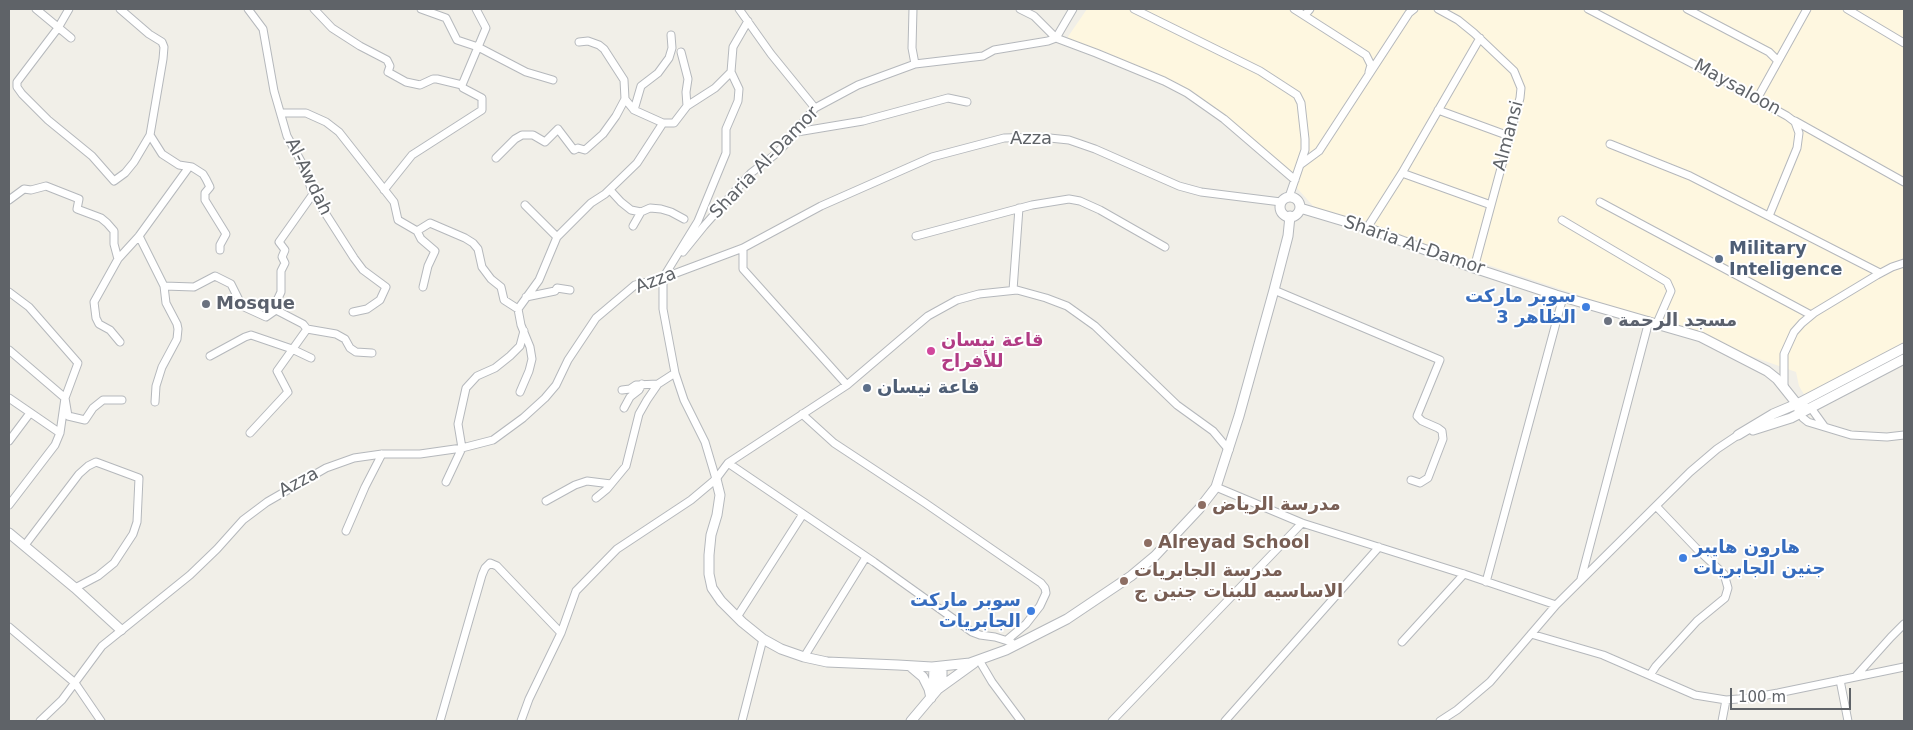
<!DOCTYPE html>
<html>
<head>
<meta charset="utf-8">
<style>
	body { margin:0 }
	#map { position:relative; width:1913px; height:730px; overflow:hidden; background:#f1efe8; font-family:"DejaVu Sans",sans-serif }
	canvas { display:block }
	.frame { position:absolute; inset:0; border:10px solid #5f6368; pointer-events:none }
	.scale { position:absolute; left:1730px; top:688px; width:121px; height:22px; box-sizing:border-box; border:2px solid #5f6368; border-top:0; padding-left:6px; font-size:15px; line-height:18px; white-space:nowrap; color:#5f6368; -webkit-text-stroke:4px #fff; paint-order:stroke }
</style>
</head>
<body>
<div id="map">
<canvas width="1913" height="730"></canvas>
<div class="frame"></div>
<div class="scale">100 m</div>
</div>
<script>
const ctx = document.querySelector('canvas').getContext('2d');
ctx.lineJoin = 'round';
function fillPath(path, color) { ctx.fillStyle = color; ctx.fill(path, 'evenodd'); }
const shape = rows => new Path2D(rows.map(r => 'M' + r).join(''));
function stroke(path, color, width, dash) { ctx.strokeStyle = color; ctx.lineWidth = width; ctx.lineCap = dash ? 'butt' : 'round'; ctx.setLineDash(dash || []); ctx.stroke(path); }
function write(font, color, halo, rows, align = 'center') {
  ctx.font = font + ' "DejaVu Sans",Vazirmatn,sans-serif'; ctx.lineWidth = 4; ctx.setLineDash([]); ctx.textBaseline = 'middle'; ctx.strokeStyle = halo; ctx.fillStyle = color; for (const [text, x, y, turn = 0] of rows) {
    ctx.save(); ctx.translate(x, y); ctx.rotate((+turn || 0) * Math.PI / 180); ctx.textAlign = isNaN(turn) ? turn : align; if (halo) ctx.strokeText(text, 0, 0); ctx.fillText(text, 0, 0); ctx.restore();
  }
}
const commercial = shape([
	[1087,9,1904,9,1904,355,1808,401,1799,386,1796,372,1581,296,1314,207,1251,137,1197,97,1065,41]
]);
const minor = shape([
	[36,9,71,38],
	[69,9,58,28,17,82,17,87,22,94,48,120,92,156,114,181,125,173,134,162,150,135],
	[120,9,149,34,162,42,164,47,163,59,150,135,162,154,179,165,192,167,203,174,206,179,210,187,205,193,205,200,226,234,220,245,220,250],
	[248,9,263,29,274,91,287,136,303,165,313,194,354,258,363,270,386,287,380,300,367,309,353,312],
	[314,9,332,28,360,46,387,60,390,66,388,72,406,82,420,85,433,79,437,79,462,85],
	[421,9,446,18,457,40,478,47,526,72,553,80],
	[739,9,771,54,815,108],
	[1020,9,1034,16,1056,38],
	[1134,9,1260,71,1297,95,1301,103,1305,139,1305,150,1289,197],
	[1294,9,1366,55,1371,65,1369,72],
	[1438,9,1458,20,1474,33,1514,71,1521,88,1520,98,1474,268],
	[1588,9,1695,65,1787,116,1795,122,1799,133,1797,148,1769,216],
	[1687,9,1769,52,1778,61],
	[1847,9,1904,43],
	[1305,15,1310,9],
	[1056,38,1073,9],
	[579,42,588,41,599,45,604,49,624,80,625,99,634,110,663,123],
	[681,52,688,79,686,92,687,106],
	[915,64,983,56,994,50,1048,41,1056,38,1096,53,1164,81,1187,93,1224,119,1295,180],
	[1757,99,1807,9],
	[634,110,641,86,658,73,669,58,672,48,671,35],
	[1438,110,1509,136],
	[281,113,306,113,326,122,339,132,394,202,398,220,417,231,430,223,465,238,473,243,478,249,482,267,491,279,501,287,504,300,518,309],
	[1795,121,1904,182],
	[797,132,863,121,948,98,967,102],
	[1610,144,1690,176,1880,273],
	[496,158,515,139,522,135,533,135,545,142,558,129,574,150,578,148,585,150,603,134,616,116,625,99],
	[1300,165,1319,151,1409,13,1414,9],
	[1402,173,1491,205],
	[384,190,412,155,482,110,482,98,463,88,462,85,486,28,476,9],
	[610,190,621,202,631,210,641,212,650,208,661,209,671,212,684,219],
	[9,200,24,189,31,190,46,186,79,199,77,209,101,218,107,223,114,231,114,244,118,259],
	[1600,202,1811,315],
	[525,205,557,237],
	[1562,220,1667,282,1671,291,1657,323],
	[633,226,641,212],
	[1367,228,1402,173,1480,38],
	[417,231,421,239,435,251,428,266,423,287],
	[139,236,164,286,166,303,177,324,178,329,177,339,162,367,156,386,155,402],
	[916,236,1032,205,1069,199,1080,201,1100,210,1165,247],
	[743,248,743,269,847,385],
	[683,252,704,226,751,173,777,153,797,132,804,121,815,108,858,85,915,64,912,48,913,9],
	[164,286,194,287,215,276,231,284,242,306,266,317,276,310,303,324,307,329,336,334,345,339,350,348,356,352,372,353],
	[1013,290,1019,208],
	[1274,290,1440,360,1417,416,1422,421,1438,428,1442,431,1443,439,1428,478,1420,483,1411,480],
	[9,292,29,307,78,363,65,398,60,433,55,445,9,505],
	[526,297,555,291,557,288,570,290],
	[272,311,281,292,281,271,285,263,282,257,285,250,279,242,313,194],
	[120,342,110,330,99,324,96,318,94,302,118,259,139,236,189,167],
	[9,350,65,398,68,416,85,420,93,408,103,400,122,400],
	[210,356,245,337,251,335,292,349,311,358],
	[1784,388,1784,354,1794,332,1802,323,1814,313,1877,275,1892,267,1904,263],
	[622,390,630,389,636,385,658,384],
	[520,392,529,371,532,359,530,347,521,325,518,309,539,280,557,237,591,203,605,194,637,163,663,123,674,123,687,106,715,88,731,72],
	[9,398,60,433],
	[1797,404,1811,408,1824,426],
	[624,408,630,397,639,390,642,384],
	[1798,410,1803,418,1808,422,1851,435,1887,437,1904,435],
	[802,414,834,443,925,503,1041,583,1045,588,1046,593,1040,606,1026,624,1007,640],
	[250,433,288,392,277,371,307,329],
	[9,441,30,413],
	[728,463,874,562,972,632,980,635,995,637,1011,642],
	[716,479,705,442,684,400,675,373,663,309,663,278,698,221,726,153,726,129,738,101,739,89,731,72,733,47,748,21],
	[446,482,462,448,458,424,466,388,477,376,495,368,510,356,520,346,524,331],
	[1216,487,1302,523,1464,574,1556,605],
	[596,498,607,489,626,466,639,414,647,400,658,384,675,373],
	[546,501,575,485,587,481,611,484],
	[346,531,365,487,382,454],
	[25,545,79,474,88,466,96,462,139,478,137,522,133,534,114,563,98,576,75,588],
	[1581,579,1649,321],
	[1486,582,1563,297],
	[737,617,803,514],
	[9,627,75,683,101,721],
	[1531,634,1603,655,1695,695,1726,700,1750,698,1778,693,1904,667],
	[1402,642,1464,574],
	[804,657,866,557],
	[979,660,992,682,1021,721],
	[1650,675,1656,666,1697,621,1725,598,1728,588,1724,574,1698,550,1656,506],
	[1856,676,1891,637,1904,624],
	[1840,680,1848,721],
	[40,721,62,700,102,646,190,575,217,549,243,520,267,502,326,468,354,458,382,454,420,454,462,448,493,440,523,418,545,398,556,385,568,360,596,318,635,285,663,278,743,248,821,206,932,157,1004,138,1040,137,1069,140,1095,149,1179,186,1201,192,1281,202],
	[440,721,482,575,485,568,490,563,497,566,561,633],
	[521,721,529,699,561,633,576,591,617,549,691,500,716,479,728,463,847,385,928,316,957,300,979,294,1017,290,1046,298,1067,306,1095,326,1177,405,1213,431,1229,450],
	[742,721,763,639],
	[1112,721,1302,523],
	[1225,721,1379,547],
	[1440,721,1457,710,1490,682,1556,605,1690,472,1717,449,1738,435],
	[1722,721,1726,700]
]);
const tertiary = shape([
	'1280 207a10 10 0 1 1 20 0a10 10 0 1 1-20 0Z',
	[1300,208,1367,228,1474,268,1556,295,1701,337,1767,371,1777,379,1797,404],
	[1753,430,1791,418,1904,359],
	[1738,435,1773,414,1799,403,1904,348],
	[716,479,720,495,717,515,711,535,709,555,709,574,712,588,721,601,742,622,763,639,781,649,804,657,827,662,898,665,932,667,970,663,1006,650,1067,619,1131,576,1155,556,1199,509,1216,487,1239,416,1274,290,1288,236,1290,216],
	[9,533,75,588,121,630],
	[910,666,923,677,929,689,931,698],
	[938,689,974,663],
	[933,694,934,667],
	[911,721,938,689,942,679,942,666]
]);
const markers = [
	[1719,259,5,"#5c6f8a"],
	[206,304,5,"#6b7280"],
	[1586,307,5,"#3f7fe0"],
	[1608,321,5,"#6b7280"],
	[931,351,5,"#d1479c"],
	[867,388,5,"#5c6f8a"],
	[1202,505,5,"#8d6e63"],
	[1148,543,5,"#8d6e63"],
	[1683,558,5,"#3f7fe0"],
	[1124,581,5,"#8d6e63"],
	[1031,611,5,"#3f7fe0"]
];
const streetNames = [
	["Maysaloon",1737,88,29],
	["Almansi",1509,136,-75],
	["Azza",1031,139],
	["Sharia Al-Damor",765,163,-46],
	["Al-Awdah",308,177,64],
	["Sharia Al-Damor",1414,246,19],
	["Azza",656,281,-21],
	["Azza",299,483,-29]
];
const serviceNames = [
	["Military",1729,249],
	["Inteligence",1729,270],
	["قاعة نيسان",877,388]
];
const shopNames = [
	["سوبر ماركت",1576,297],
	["الظاهر 3",1576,318],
	["هارون هايبر",1693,548,"left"],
	["جنين الجابريات",1693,569,"left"],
	["سوبر ماركت",1021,601],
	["الجابريات",1021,622]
];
const worshipNames = [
	["Mosque",216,304],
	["مسجد الرحمة",1618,321]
];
const hotelNames = [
	["قاعة نيسان",941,341],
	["للأفراح",941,362]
];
const educationNames = [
	["مدرسة الرياض",1212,505],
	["Alreyad School",1158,543],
	["مدرسة الجابريات",1134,571],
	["الاساسيه للبنات جنين ج",1134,592]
];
fillPath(commercial, '#fef7e0');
stroke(minor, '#b5b8bc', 9);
stroke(tertiary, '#b5b8bc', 11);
stroke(minor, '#fff', 7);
stroke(tertiary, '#fff', 9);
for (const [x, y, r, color] of markers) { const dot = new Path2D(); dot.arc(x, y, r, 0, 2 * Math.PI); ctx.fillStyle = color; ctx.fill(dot); stroke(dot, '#fff', 2); }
write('18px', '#5f6368', '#fff', streetNames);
write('bold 18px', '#4e5e75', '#fff', serviceNames, 'left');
write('bold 18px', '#366cbe', '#fff', shopNames, 'right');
write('bold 18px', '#5b616d', '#fff', worshipNames, 'left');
write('bold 18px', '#b23c85', '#fff', hotelNames, 'left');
write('bold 18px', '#785e54', '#fff', educationNames, 'left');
</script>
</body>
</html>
